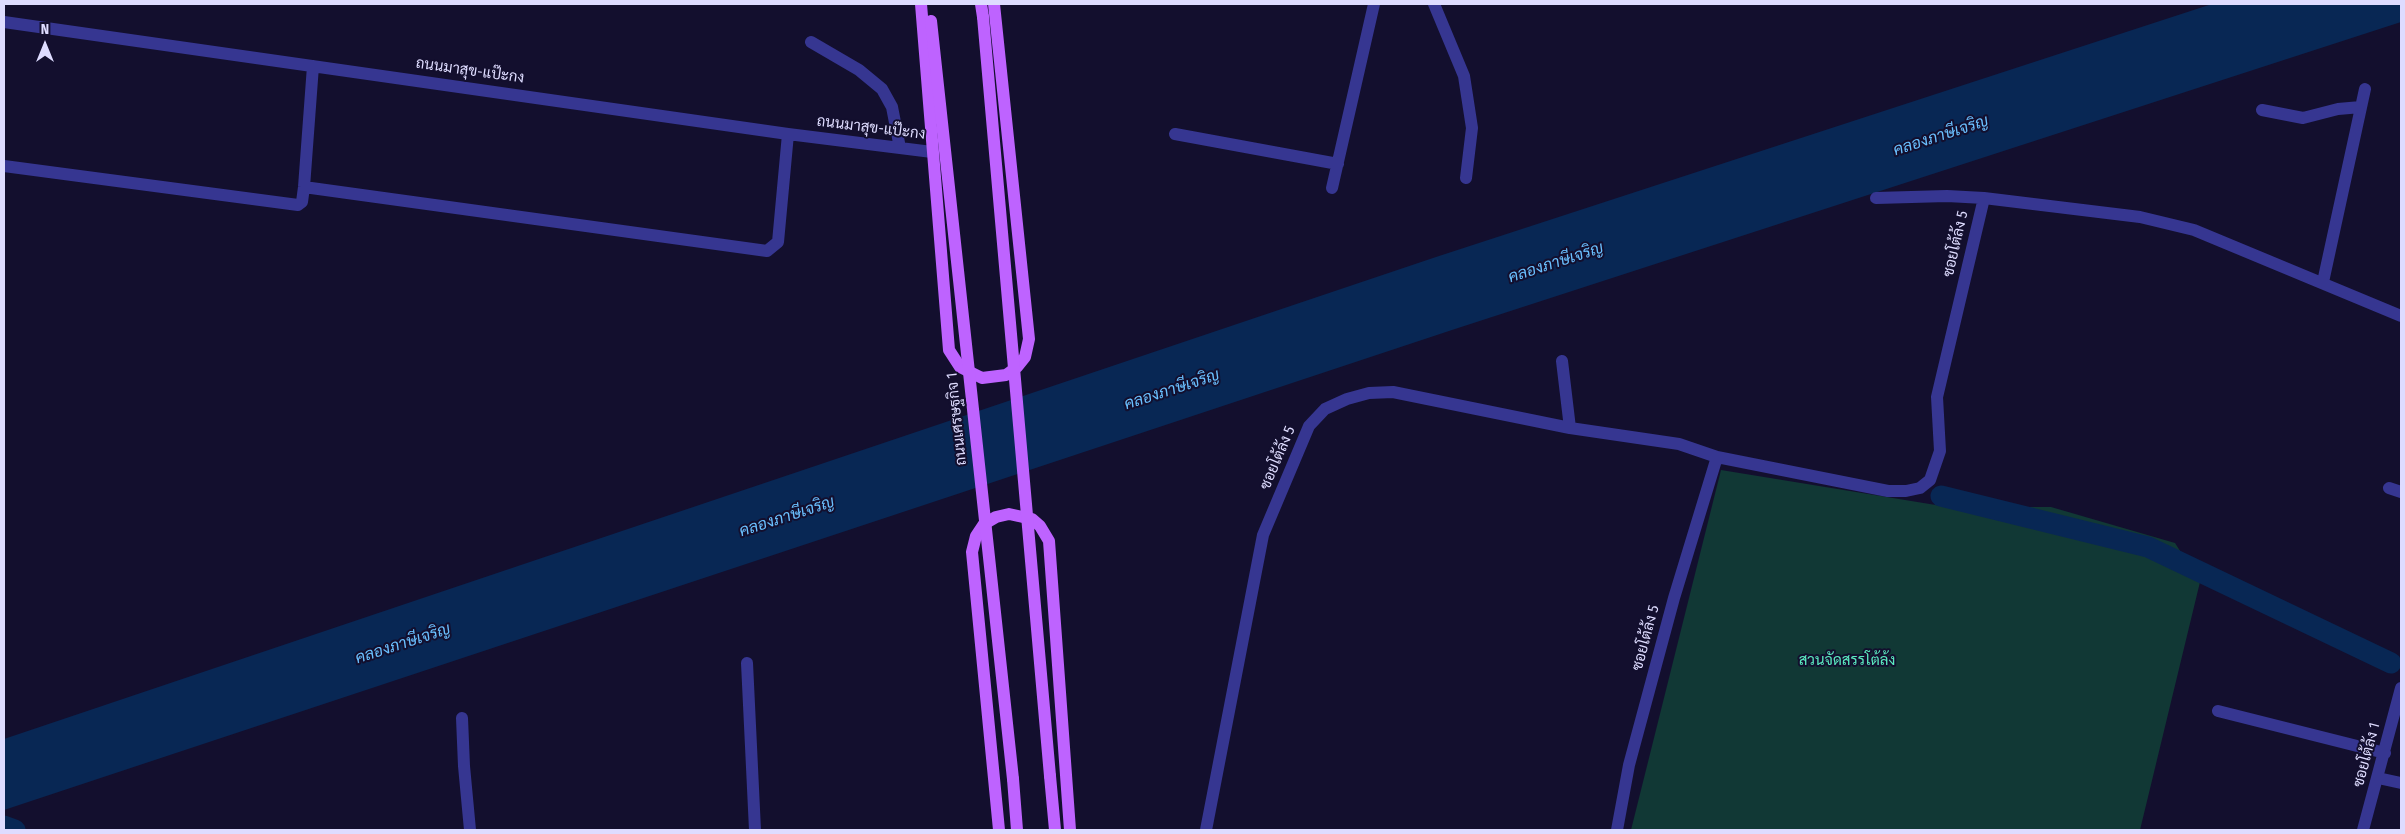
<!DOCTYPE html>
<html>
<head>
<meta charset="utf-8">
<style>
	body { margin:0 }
	#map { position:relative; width:2405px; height:834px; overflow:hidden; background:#130f2e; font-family:"Fira Sans Condensed",sans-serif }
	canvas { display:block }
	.frame { position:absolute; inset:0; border:5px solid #dedcff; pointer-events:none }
	.north { position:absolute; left:20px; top:20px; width:50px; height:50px; -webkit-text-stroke:4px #130f2e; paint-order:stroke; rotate:0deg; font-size:14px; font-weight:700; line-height:20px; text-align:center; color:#dedcff }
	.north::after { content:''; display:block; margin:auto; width:18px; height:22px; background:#dedcff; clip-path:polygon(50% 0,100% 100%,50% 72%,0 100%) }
</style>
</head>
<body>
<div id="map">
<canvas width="2405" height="834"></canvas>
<div class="frame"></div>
<div class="north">N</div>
</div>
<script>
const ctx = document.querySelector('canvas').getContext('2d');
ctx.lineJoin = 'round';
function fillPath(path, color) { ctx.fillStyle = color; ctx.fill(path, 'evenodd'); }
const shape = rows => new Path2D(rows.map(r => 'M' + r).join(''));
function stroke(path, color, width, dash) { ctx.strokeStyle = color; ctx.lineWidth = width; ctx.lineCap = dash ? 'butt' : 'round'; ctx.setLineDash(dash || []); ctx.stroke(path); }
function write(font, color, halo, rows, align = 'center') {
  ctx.font = font + ' "Fira Sans Condensed",Sarabun,sans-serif'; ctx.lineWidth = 4; ctx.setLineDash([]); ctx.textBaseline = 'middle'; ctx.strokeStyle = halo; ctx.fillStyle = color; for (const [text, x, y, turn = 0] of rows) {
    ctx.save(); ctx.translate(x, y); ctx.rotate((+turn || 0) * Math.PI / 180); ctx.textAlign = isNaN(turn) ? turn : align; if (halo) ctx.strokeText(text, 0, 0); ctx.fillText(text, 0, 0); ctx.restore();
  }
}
const green = shape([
	[1721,470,1948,507,2051,507,2175,543,2200,582,2140,830,1631,830]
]);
const water = shape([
	[2212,4,2401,4,2401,22,1455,329,4,810,4,739,1436,257]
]);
const canal = shape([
	[1941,496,2148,547,2391,663],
	[4,826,15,830]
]);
const minor = shape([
	[1434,4,1464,76,1472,128,1466,178],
	[4,22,788,134,932,152],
	[811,42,859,70,882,89,892,107,900,148],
	[2262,110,2303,118,2338,109,2361,107],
	[1175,134,1338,164],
	[4,166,298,205,302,202,304,187,313,66],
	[304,187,767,251,778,242,788,134],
	[1332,188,1374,4],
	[1876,198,1947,196,1984,198],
	[2323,282,2365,89],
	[1562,361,1570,428],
	[2389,488,2401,492],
	[747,663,755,830],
	[2218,711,2385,753],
	[462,718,464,766,470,830],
	[2378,778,2401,783],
	[1206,830,1263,535,1309,426,1325,409,1347,399,1369,393,1393,392,1570,428,1679,444,1717,457,1888,491,1906,491,1920,488,1930,480,1940,451,1937,397,1984,198,2140,217,2194,230,2401,316],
	[1617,830,1629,765,1674,598,1717,457],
	[2363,830,2401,688]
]);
const major = shape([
	[921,4,949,350,960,367,982,378,1006,375,1017,367,1025,357,1029,339,994,4],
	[981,4,983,17],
	[1050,776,1055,830],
	[1013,779,1017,830],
	[999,830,972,552,976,536,984,524,996,517,1009,514,1032,519,1040,526,1049,541,1070,830]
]);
const majorBridge = shape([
	[983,17,1050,776],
	[931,21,1013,779]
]);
const streetNames = [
	["ถนนมาสุข-แป๊ะกง",470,71,8],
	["ถนนมาสุข-แป๊ะกง",871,128,7],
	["ซอยโต้ล้ง 5",1956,244,-77],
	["ถนนเศรษฐกิจ 1",957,419,-96],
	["ซอยโต้ล้ง 5",1278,458,-67],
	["ซอยโต้ล้ง 5",1646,638,-75],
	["ซอยโต้ล้ง 1",2367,755,-75]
];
const parkNames = [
	["สวนจัดสรรโต้ล้ง",1847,661]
];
const waterNames = [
	["คลองภาษีเจริญ",1941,136,-18],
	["คลองภาษีเจริญ",1556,263,-18],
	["คลองภาษีเจริญ",1172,390,-18],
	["คลองภาษีเจริญ",787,517,-18],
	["คลองภาษีเจริญ",403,644,-18]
];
fillPath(green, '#113835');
fillPath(water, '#082754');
stroke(canal, '#082754', 21);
stroke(minor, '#363691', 12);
stroke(major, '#be63ff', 12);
stroke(majorBridge, '#be63ff', 12);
write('15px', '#dedcff', '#130f2e', streetNames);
write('15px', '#5bebc1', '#130f2e', parkNames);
write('italic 16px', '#6ac0ff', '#130f2e', waterNames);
</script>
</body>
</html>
